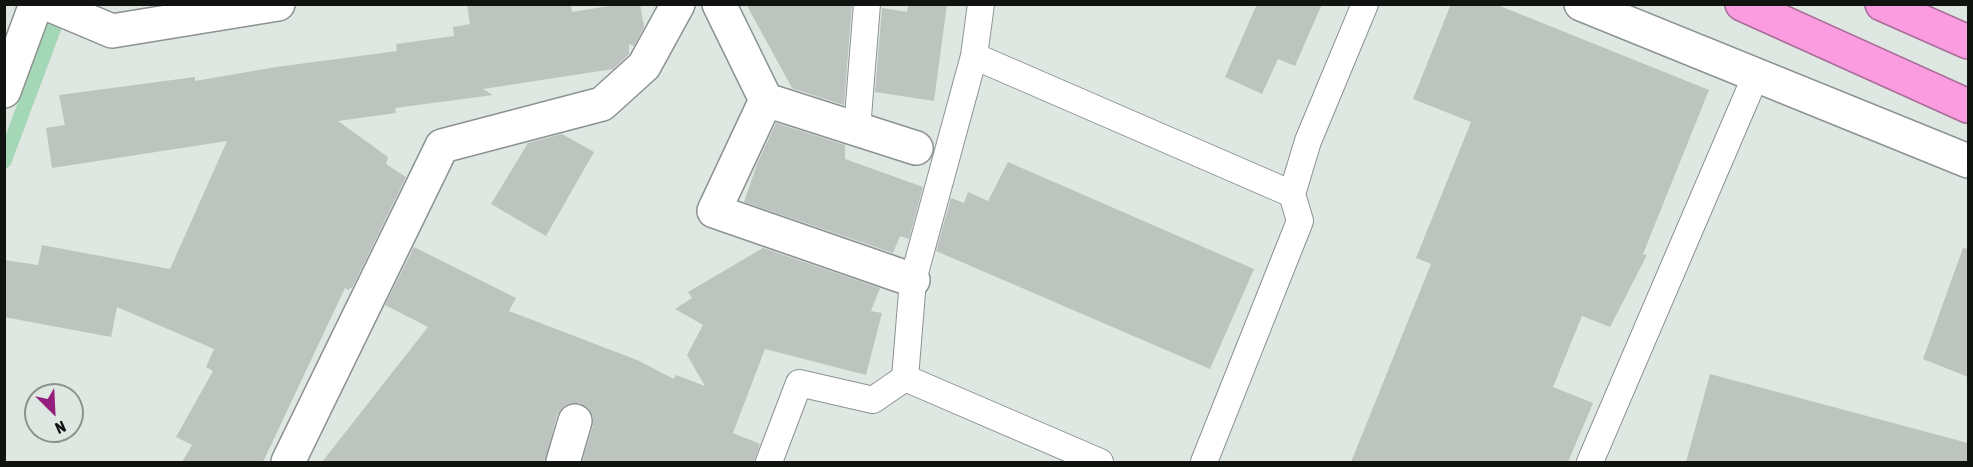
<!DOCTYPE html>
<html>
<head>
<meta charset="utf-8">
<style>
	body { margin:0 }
	#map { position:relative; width:1973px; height:467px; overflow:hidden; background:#dfe7e2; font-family:"Asap Condensed",sans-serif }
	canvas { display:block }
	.frame { position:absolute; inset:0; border:6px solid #111311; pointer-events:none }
	.north { position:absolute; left:24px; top:383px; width:60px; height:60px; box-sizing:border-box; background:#dfe7e2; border:2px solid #8d928e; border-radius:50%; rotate:156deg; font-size:16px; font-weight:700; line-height:24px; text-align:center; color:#111311 }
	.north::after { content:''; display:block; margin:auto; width:21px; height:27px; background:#941f7c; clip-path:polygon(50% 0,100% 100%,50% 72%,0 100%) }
</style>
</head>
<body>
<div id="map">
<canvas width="1973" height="467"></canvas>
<div class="frame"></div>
<div class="north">N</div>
</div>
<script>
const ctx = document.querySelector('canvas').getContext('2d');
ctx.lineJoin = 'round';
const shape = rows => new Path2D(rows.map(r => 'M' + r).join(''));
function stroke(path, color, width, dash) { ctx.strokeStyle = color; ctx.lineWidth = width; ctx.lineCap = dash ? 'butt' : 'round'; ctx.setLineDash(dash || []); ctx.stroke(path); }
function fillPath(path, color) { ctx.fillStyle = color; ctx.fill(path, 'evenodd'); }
const stream = shape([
	[4,161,62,6]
]);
const building = shape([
	[467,4,571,4,572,12,621,4,640,4,644,27,634,46,629,44,629,54,613,69,483,89,493,95,395,108,396,113,338,121,388,157,386,164,406,177,352,288,350,288,349,290,345,288,263,462,182,462,192,445,176,437,213,371,206,367,214,349,117,307,111,337,4,317,4,260,38,265,42,245,170,269,227,141,52,168,46,128,65,125,59,95,195,77,195,81,276,67,397,51,396,44,454,36,453,27,470,24],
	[746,4,852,4,844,105,791,88,792,88],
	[908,4,947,4,934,101,875,92,882,8,907,12],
	[1257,4,1322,4,1295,66,1278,59,1262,94,1225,77],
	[1451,4,1495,4,1709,90,1643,254,1647,255,1610,327,1582,316,1553,387,1593,403,1568,462,1351,462,1431,264,1416,258,1471,122,1413,99],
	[776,123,845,145,845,159,923,187,909,239,900,236,893,253,744,202,757,164],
	[562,134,594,152,546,236,491,204,528,143],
	[1008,162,1254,269,1210,369,936,251,951,198,964,203,968,192,988,201],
	[414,247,516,298,509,311,637,360,674,379,676,375,705,386,687,355,703,325,675,309,692,298,688,292,763,248,880,288,871,311,882,313,866,375,765,349,733,433,760,444,754,462,582,462,593,426,593,417,588,408,580,403,571,403,563,407,557,415,545,462,322,462,428,327,385,305],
	[1963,248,1968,249,1968,377,1923,359],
	[1710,374,1968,443,1968,462,1686,462]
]);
const service = shape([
	[974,56,1292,194,1308,141,1365,4],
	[857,129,867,4],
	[905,378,1100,462],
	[769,462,799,383,873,400,905,378,913,280,974,56,981,4],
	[1204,462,1300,221,1292,194],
	[1590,462,1756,75]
]);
const minor = shape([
	[48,4,112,31,278,4],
	[719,4,766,100,714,211,913,280],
	[1581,4,1968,161],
	[4,91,36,4],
	[766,100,916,148],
	[288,462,442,146,602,104,644,66,678,4],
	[563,462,575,421]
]);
const motorway = shape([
	[1742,4,1968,106],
	[1882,4,1968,42]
]);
stroke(stream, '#a4d7b6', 15);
fillPath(building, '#bdc4bf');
stroke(service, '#8c938f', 28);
stroke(minor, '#8c938f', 36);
stroke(motorway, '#a86c97', 36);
stroke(service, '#fff', 26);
stroke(minor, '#fff', 33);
stroke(motorway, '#fa9cdf', 33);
</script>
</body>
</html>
